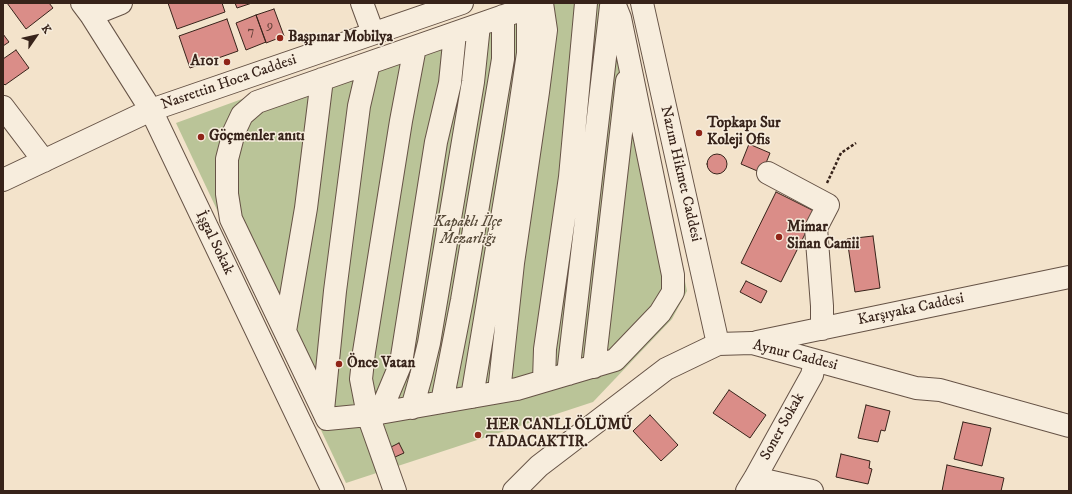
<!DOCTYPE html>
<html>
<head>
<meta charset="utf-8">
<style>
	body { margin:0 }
	#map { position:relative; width:1072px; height:494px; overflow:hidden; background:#f3e3cb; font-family:"IM FELL DW Pica",serif }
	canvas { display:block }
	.frame { position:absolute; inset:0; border:4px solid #37231a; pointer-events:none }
	.north { position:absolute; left:16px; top:16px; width:40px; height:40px; -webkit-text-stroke:3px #f7eddd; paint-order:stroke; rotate:56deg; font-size:11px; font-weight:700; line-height:16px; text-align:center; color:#37231a }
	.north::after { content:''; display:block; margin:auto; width:14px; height:18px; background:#37231a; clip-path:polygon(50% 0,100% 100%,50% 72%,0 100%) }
</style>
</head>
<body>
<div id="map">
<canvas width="1072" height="494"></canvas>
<div class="frame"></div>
<div class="north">K</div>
</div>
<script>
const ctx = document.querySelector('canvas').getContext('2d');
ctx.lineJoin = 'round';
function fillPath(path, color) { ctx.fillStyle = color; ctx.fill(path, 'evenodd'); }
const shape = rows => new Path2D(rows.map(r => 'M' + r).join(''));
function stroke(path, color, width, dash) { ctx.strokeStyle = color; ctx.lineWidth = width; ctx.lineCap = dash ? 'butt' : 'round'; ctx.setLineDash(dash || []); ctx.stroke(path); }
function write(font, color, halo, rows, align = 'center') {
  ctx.font = font + ' "IM FELL DW Pica",serif'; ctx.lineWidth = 3; ctx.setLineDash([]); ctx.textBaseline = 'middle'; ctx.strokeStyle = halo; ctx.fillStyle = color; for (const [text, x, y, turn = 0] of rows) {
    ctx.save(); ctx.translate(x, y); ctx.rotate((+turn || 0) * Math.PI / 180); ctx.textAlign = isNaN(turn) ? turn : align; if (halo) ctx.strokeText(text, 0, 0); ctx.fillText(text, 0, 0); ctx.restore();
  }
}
const green = shape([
	[506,3,627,3,687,291,672,319,593,402,346,483,176,123]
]);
const building = shape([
	[7,3,49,3,53,8,26,29,7,3],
	[168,3,222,3,225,12,177,29,168,3],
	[235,3,252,3,237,8,235,3],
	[274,9,284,36,266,43,256,15,274,9],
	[256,15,266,42,246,50,236,23,256,15],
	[227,19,238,51,190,68,179,36,227,19],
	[3,34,9,42,3,46,3,34],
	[16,50,29,68,5,85,3,83,3,59,16,50],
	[749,144,770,153,762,173,741,164,749,144],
	'707 164a10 10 0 1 1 20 0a10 10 0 1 1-20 0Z',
	[776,192,816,212,781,282,741,263,776,192],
	[873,236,880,288,855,292,847,239,873,236],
	[746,281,767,291,761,303,740,292,746,281],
	[729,390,766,415,750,438,713,413,729,390],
	[866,405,890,411,885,431,881,430,878,442,858,438,866,405],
	[650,415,678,445,661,461,633,431,650,415],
	[963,422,991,428,982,466,954,459,963,422],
	[399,443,404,453,395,457,391,447,399,443],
	[841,454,870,461,869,468,872,469,868,484,836,477,841,454],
	[947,465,1004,478,1001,491,942,491,947,465]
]);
const path = shape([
	[827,183,841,153,856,143]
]);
const minor = shape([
	[82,3,91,15,151,110,333,491],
	[362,3,373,33],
	[541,3,257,102,242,115,234,132,227,159,227,194,231,219,327,419,368,415,517,389,615,360,660,313,673,292,673,275,620,18,614,3],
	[642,3,718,344],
	[91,15,121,3],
	[3,107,44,161],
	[768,173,828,205,816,228,822,306,822,329],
	[3,180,151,110,462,3],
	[285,331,306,208,322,79],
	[757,342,1069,277],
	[594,367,627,81],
	[568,374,611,6],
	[544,381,545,349,570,177,586,3],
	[499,392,513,263,538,92,546,30,542,3],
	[472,397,516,134,528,53,528,7],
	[442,402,462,300,503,59,503,16],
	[412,408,421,376,429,343,473,82,479,25],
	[323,410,335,291,359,106,369,63],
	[380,413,401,363,436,142,450,83,455,33],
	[755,478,812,491],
	[395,491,368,415,361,379,364,352,401,121,415,47],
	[514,491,539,466,666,369,718,344,752,343,916,388,940,390,1069,426],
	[747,491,755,478,812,375,815,361]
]);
const markers = [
	[280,38,4,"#8f2418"],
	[227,62,4,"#8f2418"],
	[699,133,4,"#8f2418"],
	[201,137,4,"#8f2418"],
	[779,237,4,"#8f2418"],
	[339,364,4,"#8f2418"],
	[478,435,4,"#8f2418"]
];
const numberNames = [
	["9",270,26],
	["7",251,32]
];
const poiNames = [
	["Başpınar Mobilya",288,38],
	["A101",219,62,"right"],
	["Topkapı Sur",707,124],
	["Koleji Ofis",707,141],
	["Göçmenler anıtı",209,137],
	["Mimar",787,228],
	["Sinan Camii",787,245],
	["Önce Vatan",347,364],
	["HER CANLI ÖLÜMÜ",486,426],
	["TADACAKTIR.",486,443]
];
const streetNames = [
	["Nasrettin Hoca Caddesi",229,83,-19],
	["Nazım Hikmet Caddesi",680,174,77],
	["İşgal Sokak",214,243,64],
	["Karşıyaka Caddesi",911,310,-12],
	["Aynur Caddesi",795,356,14],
	["Soner Sokak",783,427,-61]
];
const parkNames = [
	["Kapaklı İlçe",468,223],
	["Mezarlığı",468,240]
];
fillPath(green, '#bac498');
fillPath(building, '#da8d88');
stroke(building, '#37231a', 1);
stroke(minor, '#665346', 24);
stroke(path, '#37231a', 2.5, [3, 2]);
stroke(minor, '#f7eddd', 22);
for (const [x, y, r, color] of markers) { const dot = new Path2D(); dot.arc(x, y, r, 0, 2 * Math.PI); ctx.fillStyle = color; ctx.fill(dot); stroke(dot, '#f7eddd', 1.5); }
write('13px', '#603e36', null, numberNames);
write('bold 15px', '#37231a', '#f7eddd', poiNames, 'left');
write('15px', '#37231a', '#f7eddd', streetNames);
write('italic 15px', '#584b3a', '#f7eddd', parkNames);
</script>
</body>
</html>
